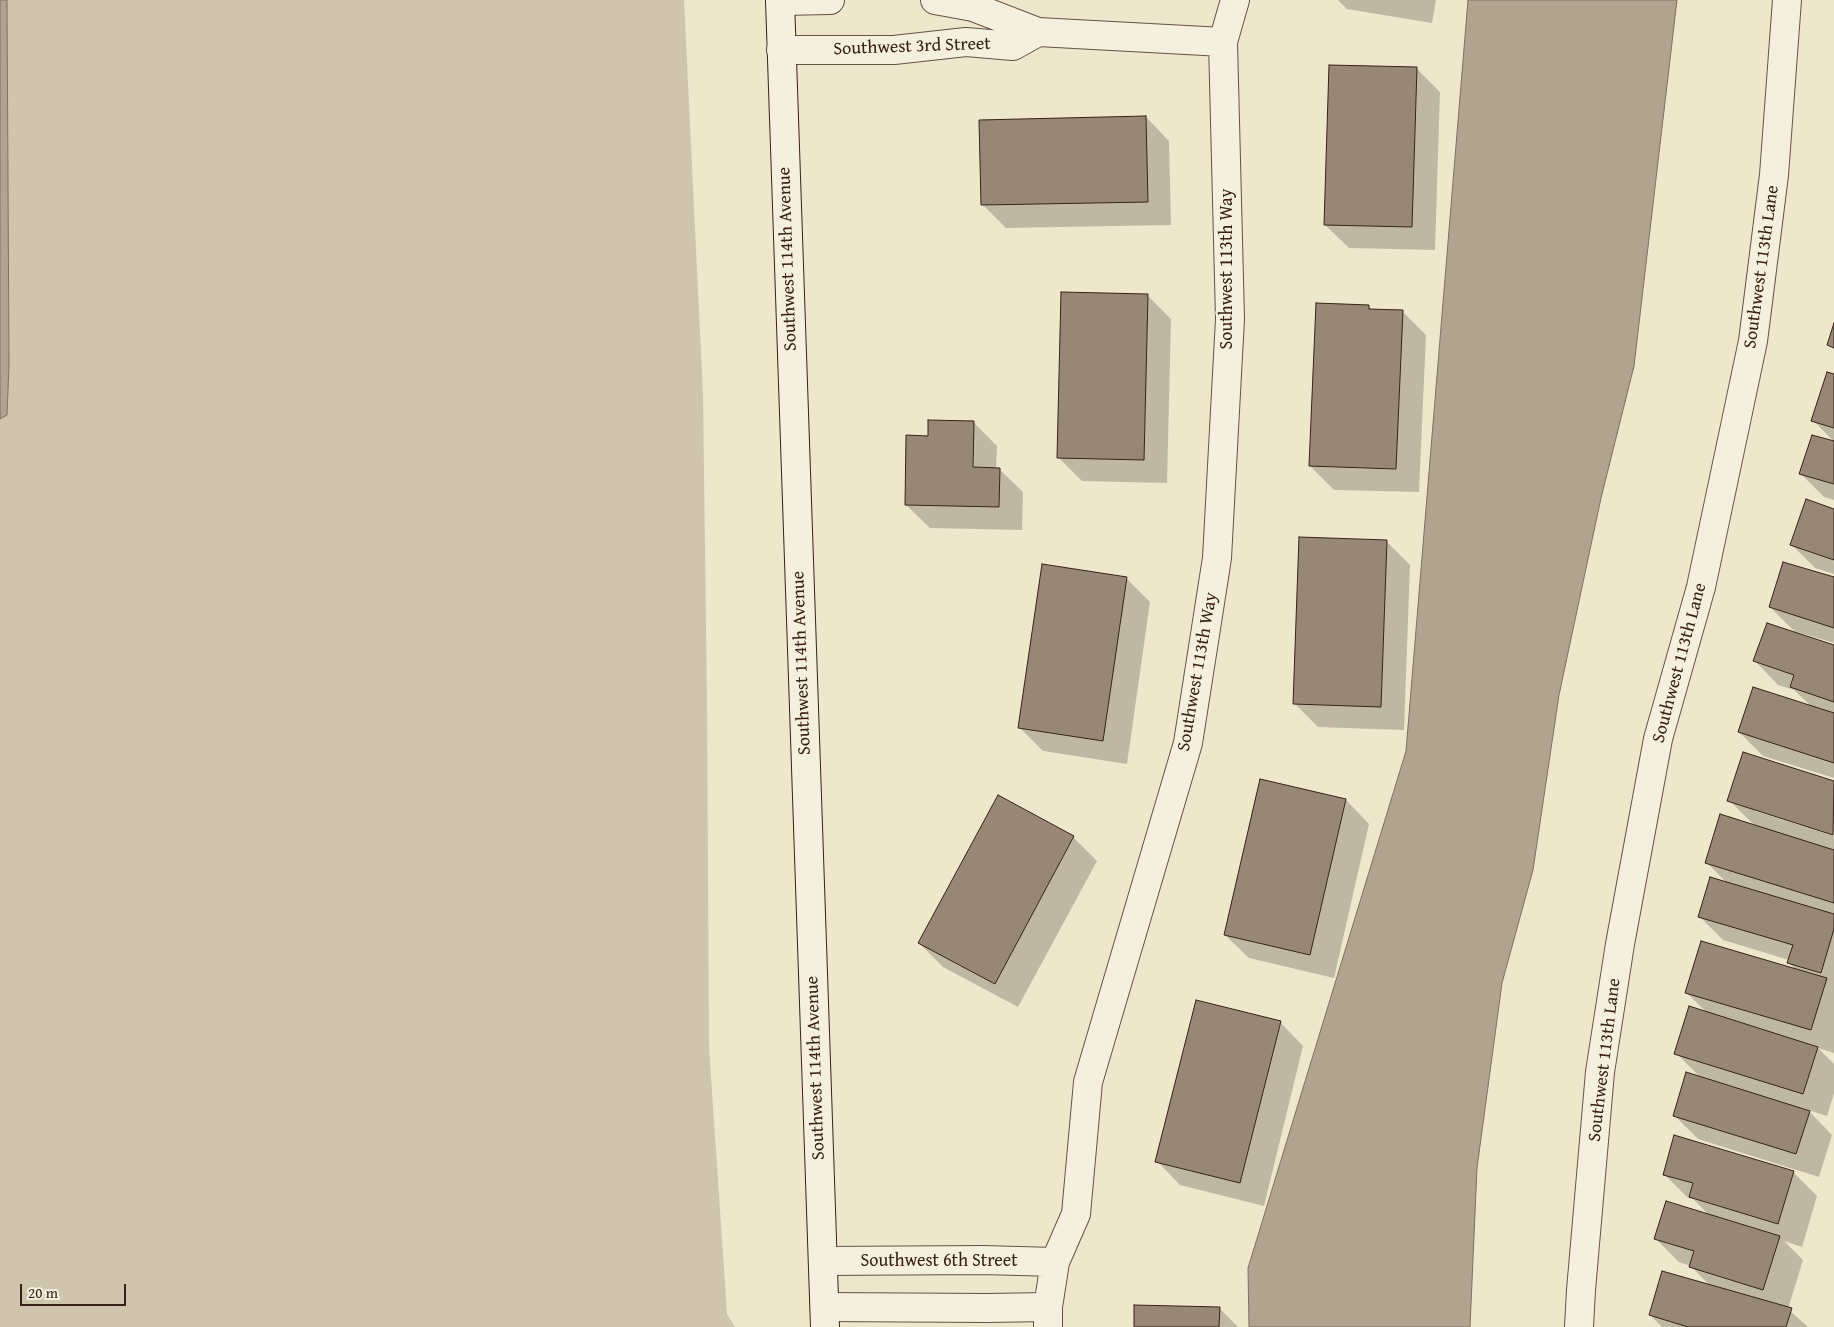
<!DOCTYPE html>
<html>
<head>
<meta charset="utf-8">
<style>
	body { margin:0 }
	#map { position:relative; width:1834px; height:1327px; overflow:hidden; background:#eee7cc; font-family:"Gentium Book Plus",serif }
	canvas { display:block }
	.scale { position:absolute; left:20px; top:1284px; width:106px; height:22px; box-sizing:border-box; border:2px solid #382116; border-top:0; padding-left:6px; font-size:15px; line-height:18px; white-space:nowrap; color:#382116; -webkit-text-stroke:4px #f4efde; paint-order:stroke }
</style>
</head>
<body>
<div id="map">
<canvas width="1834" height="1327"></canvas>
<div class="scale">20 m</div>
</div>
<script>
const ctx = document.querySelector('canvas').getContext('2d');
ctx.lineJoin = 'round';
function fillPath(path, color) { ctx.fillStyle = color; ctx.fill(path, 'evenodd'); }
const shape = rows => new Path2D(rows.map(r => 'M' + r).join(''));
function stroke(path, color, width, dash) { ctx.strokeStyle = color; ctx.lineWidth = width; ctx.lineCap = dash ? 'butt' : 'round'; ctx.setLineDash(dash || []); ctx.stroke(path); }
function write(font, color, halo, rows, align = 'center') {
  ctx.font = font + ' "Gentium Book Plus",serif'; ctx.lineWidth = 4.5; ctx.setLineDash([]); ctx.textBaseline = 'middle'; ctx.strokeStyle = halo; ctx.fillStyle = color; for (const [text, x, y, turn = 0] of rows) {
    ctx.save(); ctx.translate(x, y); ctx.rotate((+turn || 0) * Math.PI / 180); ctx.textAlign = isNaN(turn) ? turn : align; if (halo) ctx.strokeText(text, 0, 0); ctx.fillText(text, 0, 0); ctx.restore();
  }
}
const green = shape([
	[7,0,684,0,703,394,707,704,709,1047,727,1314,735,1327,0,1327,0,419,7,415,9,365]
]);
const water = shape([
	[0,0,7,0,9,365,7,415,0,419,0,0],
	[1468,0,1677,0,1634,366,1601,498,1559,695,1533,870,1502,983,1477,1168,1470,1327,1249,1327,1248,1268,1406,751,1468,0]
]);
const shadow = shape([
	[1338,0,1436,0,1432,23,1347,9],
	[1416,68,1440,92,1435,250,1349,248,1325,225],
	[1146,117,1169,141,1171,225,1006,228,983,205],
	[1148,296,1171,319,1167,483,1082,481,1058,457],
	[1368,306,1372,310,1402,311,1426,335,1419,492,1334,490,1310,466],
	[1834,375,1834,442,1813,420],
	[973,422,997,446,996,469,999,469,1023,492,1022,530,930,528,906,505,929,437],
	[1834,443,1834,500,1824,497,1801,474],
	[1834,510,1834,574,1815,568,1791,544],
	[1387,542,1410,565,1404,730,1318,727,1295,704],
	[1126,578,1150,602,1127,764,1043,751,1020,728],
	[1834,579,1834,643,1794,631,1770,607],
	[1834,647,1834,778,1763,756,1739,732,1812,707,1794,690,1778,685,1755,661],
	[1744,753,1834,782,1834,833,1755,808,1755,811,1834,836,1834,1053,1818,1048,1834,1064,1834,1093,1827,1116,1808,1110,1832,1135,1819,1177,1698,1139,1674,1115,1701,1078,1676,1053,1707,1013,1687,993,1797,971,1789,962,1789,960,1723,940,1699,916,1727,883,1706,862,1755,826,1729,800],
	[998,797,1073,837,1097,861,1018,1007,943,967,919,943],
	[1346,800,1369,824,1334,978,1249,958,1225,935],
	[1280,1022,1303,1046,1264,1206,1180,1185,1157,1161],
	[1793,1172,1817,1196,1802,1247,1784,1241,1803,1260,1788,1309,1808,1327,1662,1327,1650,1315,1710,1286,1691,1266,1679,1262,1656,1239,1709,1215,1693,1199,1688,1198,1664,1174],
	[1219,1308,1238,1327,1135,1327]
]);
const building = shape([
	[1329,65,1417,67,1412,227,1324,225,1329,65],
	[1146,116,1148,202,981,205,979,120,1146,116],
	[1061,292,1148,294,1144,460,1057,458,1061,292],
	[1316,303,1369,305,1369,309,1403,310,1396,469,1309,466,1316,303],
	[1834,323,1834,348,1827,345,1834,323],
	[1827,372,1834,374,1834,428,1811,421,1827,372],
	[928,420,974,421,973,467,1000,468,999,507,905,505,906,435,928,436,928,420],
	[1812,435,1834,441,1834,484,1799,474,1812,435],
	[1806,499,1834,509,1834,560,1790,545,1806,499],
	[1299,537,1387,540,1381,707,1293,704,1299,537],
	[1783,562,1834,577,1834,628,1769,607,1783,562],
	[1042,564,1127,577,1103,741,1018,728,1042,564],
	[1767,623,1834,645,1834,702,1790,687,1794,675,1753,661,1767,623],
	[1753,687,1834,713,1834,763,1738,732,1753,687],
	[1743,752,1834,781,1833,835,1727,801,1743,752],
	[1260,779,1346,799,1310,955,1224,935,1260,779],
	[998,795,1074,836,995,984,918,943,998,795],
	[1720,814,1834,850,1834,903,1705,863,1720,814],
	[1710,877,1834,914,1834,929,1821,973,1787,963,1793,945,1698,917,1710,877],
	[1701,941,1827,978,1811,1030,1685,993,1701,941],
	[1196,1000,1281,1021,1240,1183,1155,1162,1196,1000],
	[1689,1006,1818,1047,1803,1094,1674,1054,1689,1006],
	[1686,1072,1810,1111,1796,1154,1673,1116,1686,1072],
	[1674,1135,1794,1171,1778,1224,1689,1197,1693,1183,1663,1175,1674,1135],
	[1666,1201,1780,1236,1763,1290,1689,1267,1694,1251,1654,1239,1666,1201],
	[1662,1271,1792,1308,1786,1327,1688,1327,1649,1315,1662,1271],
	[1134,1305,1220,1307,1219,1327,1134,1327,1134,1305]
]);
const street = shape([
	[935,0,973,7,1038,32,1223,42],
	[780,1,830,0],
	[781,50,894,50,966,42,1013,46,1038,32],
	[823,1261,983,1260,1055,1262],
	[825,1307,987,1308,1048,1307],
	[1048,1327,1048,1307,1055,1262,1076,1214,1088,1082,1188,743,1217,558,1230,319,1223,42,1235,0],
	[1579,1327,1581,1290,1600,1072,1620,944,1658,739,1701,587,1753,341,1774,175,1787,0]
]);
const secondary = shape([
	[780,0,825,1327]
]);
const streetNames = [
	["Southwest 3rd Street",912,47,-2],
	["Southwest 114th Avenue",788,259,-92],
	["Southwest 113th Lane",1762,267,-82],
	["Southwest 113th Way",1227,269,-90],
	["Southwest 114th Avenue",802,663,-92],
	["Southwest 113th Lane",1680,663,-75],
	["Southwest 113th Way",1198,672,-80],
	["Southwest 113th Lane",1605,1060,-83],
	["Southwest 114th Avenue",816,1068,-92],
	["Southwest 6th Street",939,1261]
];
fillPath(green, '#cfc5ad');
fillPath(water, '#b0a48e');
stroke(water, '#80705e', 1);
fillPath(shadow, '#0003');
fillPath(building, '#978875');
stroke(building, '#382116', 1);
stroke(street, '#665244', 30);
stroke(secondary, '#382116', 30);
stroke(street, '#f4efde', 28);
stroke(secondary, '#f4efde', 28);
write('18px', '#382116', '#f4efde', streetNames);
</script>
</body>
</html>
